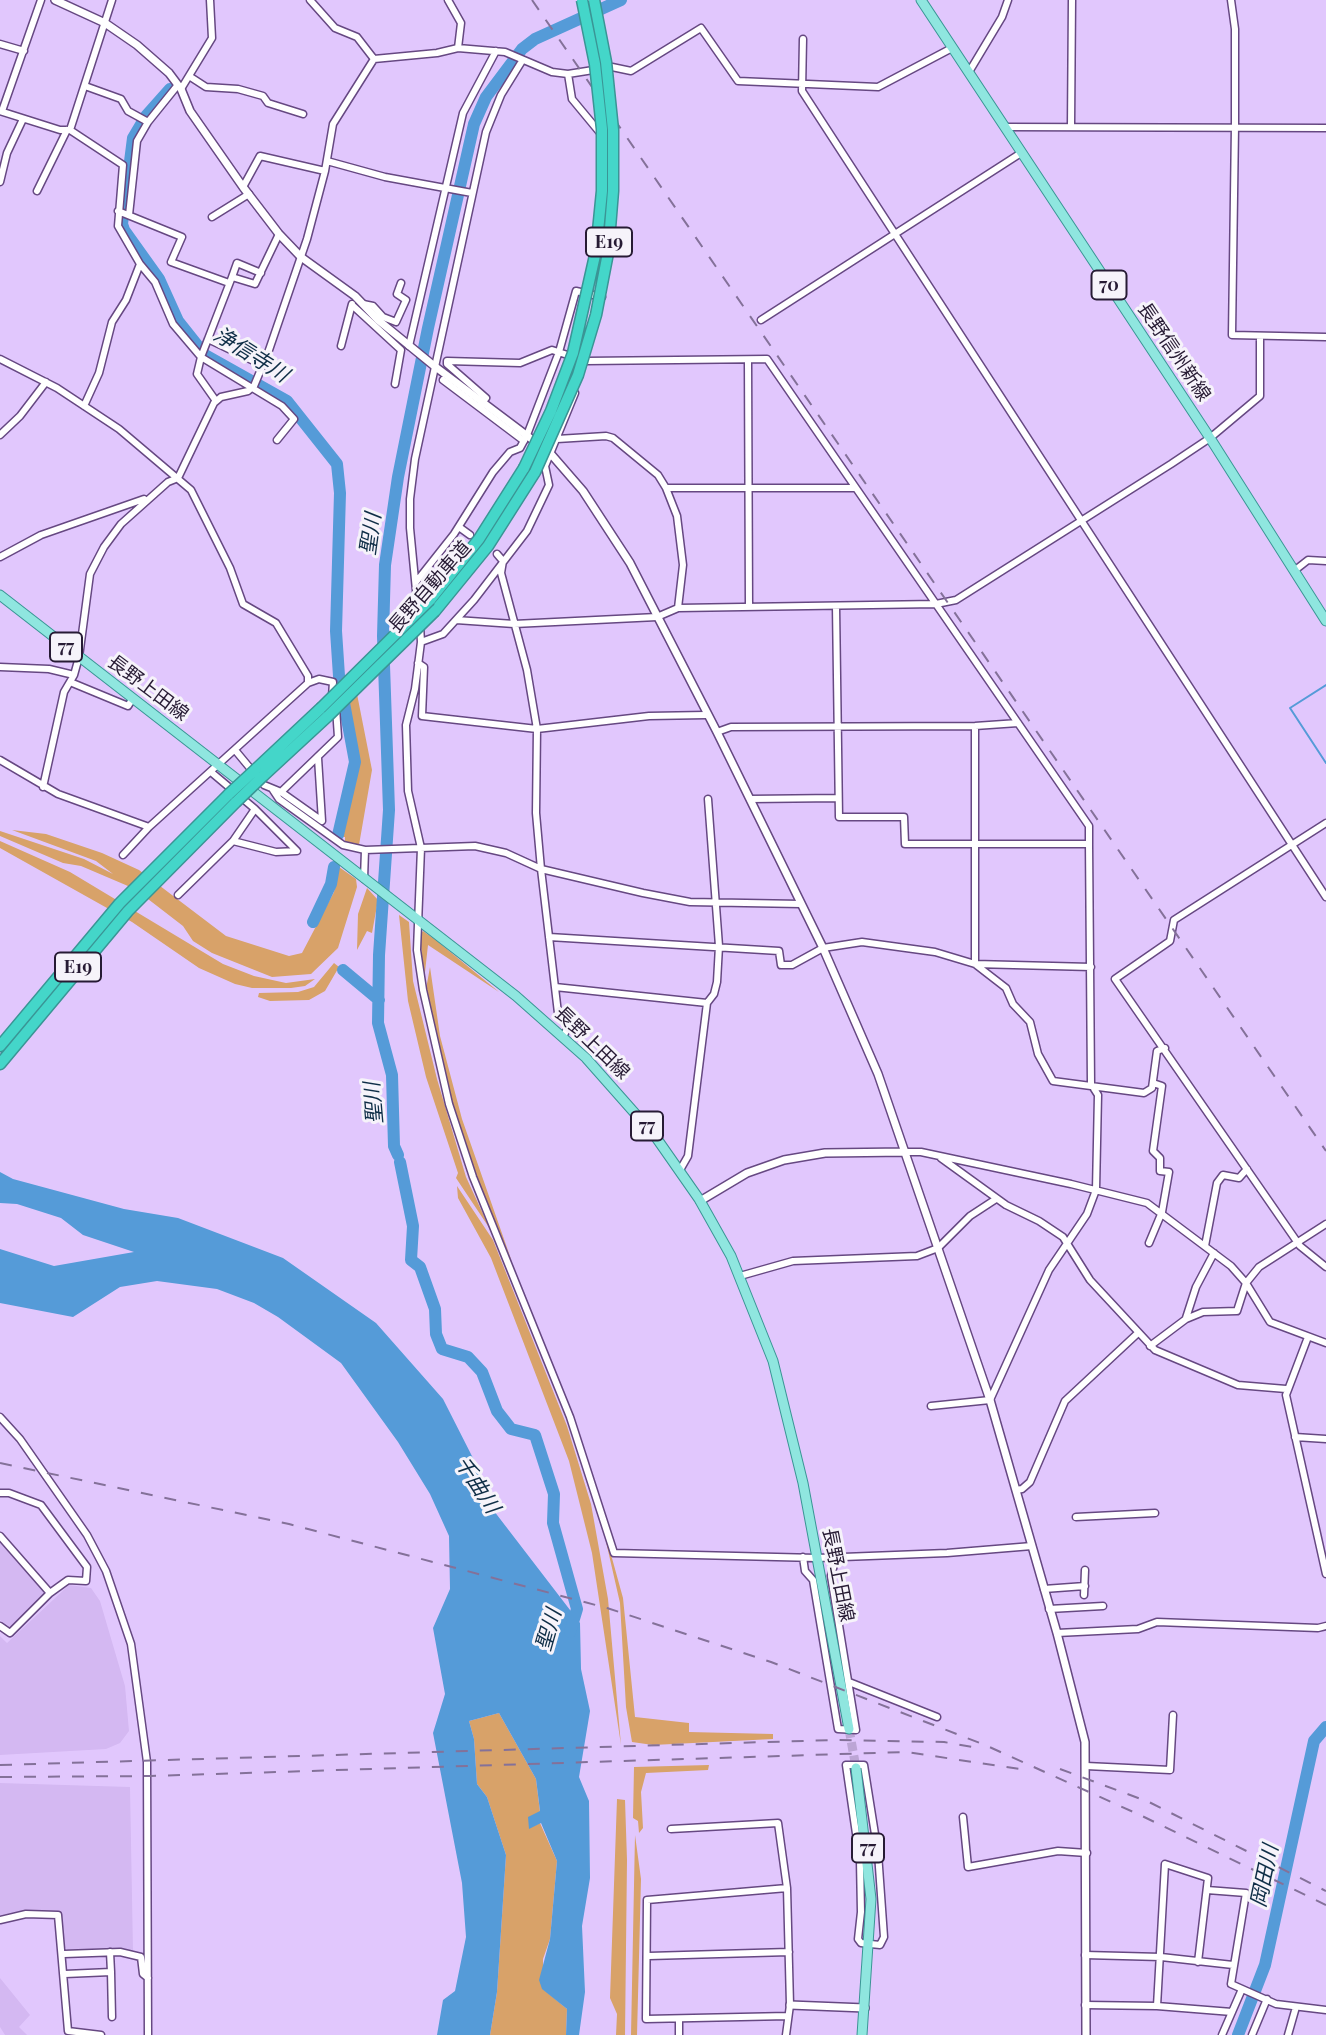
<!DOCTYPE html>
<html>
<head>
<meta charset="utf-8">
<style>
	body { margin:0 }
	canvas { display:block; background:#e1c7fd }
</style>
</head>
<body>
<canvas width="1326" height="2035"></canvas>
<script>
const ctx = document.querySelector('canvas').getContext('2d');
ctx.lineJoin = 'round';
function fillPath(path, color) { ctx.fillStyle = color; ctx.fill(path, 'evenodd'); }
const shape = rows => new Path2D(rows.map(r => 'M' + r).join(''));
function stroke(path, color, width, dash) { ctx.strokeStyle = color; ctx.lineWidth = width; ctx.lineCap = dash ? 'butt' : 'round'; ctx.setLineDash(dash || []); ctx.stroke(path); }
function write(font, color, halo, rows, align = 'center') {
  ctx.font = font + ' "Playfair Display","Noto Sans JP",serif'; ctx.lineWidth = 6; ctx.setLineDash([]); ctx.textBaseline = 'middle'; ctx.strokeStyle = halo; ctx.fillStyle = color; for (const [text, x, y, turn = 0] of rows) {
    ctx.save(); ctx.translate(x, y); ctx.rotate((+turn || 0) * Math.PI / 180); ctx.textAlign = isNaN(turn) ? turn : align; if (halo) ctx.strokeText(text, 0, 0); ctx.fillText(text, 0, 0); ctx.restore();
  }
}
const built = shape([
	[0,1540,46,1593,10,1627,0,1620],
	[69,1585,91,1588,100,1601,125,1686,129,1731,120,1743,106,1749,0,1755,0,1636,7,1643],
	[0,1783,130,1787,133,1952,121,1949,68,1950,64,1947,60,1911,27,1911,0,1917],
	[0,1978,30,2015,19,2027,27,2035,5,2035,0,2027]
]);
const green = shape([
	[357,694,372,770,359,845,348,845,345,843,345,837,341,837,358,757,347,704],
	[12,830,46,834,102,853,139,870,226,936,289,956,302,953,334,892,339,867,356,879,357,887,338,948,311,974,272,977,212,953,193,941,183,926,135,889,81,866,63,863,0,836,0,831,84,859,113,874,96,861],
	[0,841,70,872,223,964,254,976,286,983,315,979,305,986,291,988,252,988,235,984,199,968,132,922,0,848],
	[367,888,378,900,372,933,367,931,357,950,358,914],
	[399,915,409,922,413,981,437,1079,466,1177,490,1229,456,1178,458,1173,426,1077,408,1001],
	[423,931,437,941,499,992,428,945,424,981,420,935],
	[334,963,339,967,325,991,309,1000,270,1001,258,997,259,993,298,992,314,987],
	[430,967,440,1036,462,1119,512,1262,477,1180,456,1117,426,989],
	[457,1186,493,1240,567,1426,591,1504,608,1599,621,1745,592,1553,569,1461,491,1258,458,1198],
	[599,1511,623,1598,635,1717,689,1723,689,1732,773,1734,773,1739,653,1745,632,1742,626,1707,620,1603],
	[499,1713,536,1779,540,1812,529,1828,540,1823,557,1861,550,1939,543,1959,543,1989,567,2009,566,2035,490,2035,497,1992,506,1855,487,1797,477,1784,474,1739,469,1721],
	[709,1765,708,1770,646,1773,641,1792,643,1828,639,1833,638,1821,633,1818,634,1767],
	[617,1799,625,1800,627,1860,625,2035,616,2035,617,2014,610,1998],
	[635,1835,641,1879,637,2035,631,2035]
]);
const water = shape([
	[0,1172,13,1179,124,1209,178,1218,283,1258,376,1323,443,1399,476,1464,494,1511,580,1623,581,1669,590,1711,579,1777,589,1801,590,1878,582,1926,585,1992,579,2035,566,2035,567,2009,542,1989,539,1980,550,1939,557,1861,541,1823,529,1829,528,1817,540,1811,536,1779,499,1713,469,1721,474,1739,477,1784,487,1797,506,1855,497,1992,490,2035,437,2035,443,2000,455,1991,466,1937,462,1883,433,1733,445,1694,433,1628,450,1589,449,1536,430,1494,398,1442,341,1363,278,1317,254,1303,217,1289,157,1281,120,1287,73,1317,0,1303,0,1249,54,1266,134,1252,83,1235,61,1218,17,1204,0,1203]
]);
const stream = shape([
	[1326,685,1290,708,1326,763]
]);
const river = shape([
	[170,89,146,116,133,138,122,224,124,230,159,279,178,321,205,355,287,401,337,464,340,493,336,631,339,676,355,762,338,835],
	[313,922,331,884,334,867],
	[343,970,379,1000],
	[398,1155,394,1146,392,1075,378,1023,379,955,389,810,383,636,385,565,398,477,428,328,474,124,486,97,522,49,535,39,621,0],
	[400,1162,413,1226,411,1260,420,1267,435,1309,436,1334,442,1349,468,1357,482,1372,497,1411,511,1429,535,1435,554,1494,553,1523,577,1609,570,1632],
	[1238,2035,1265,1965,1314,1741,1326,1727]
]);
const primaryTunnel = shape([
	[849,1729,856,1768]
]);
const minor = shape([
	[310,0,335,28,357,37,374,59],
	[448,0,461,23,458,48],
	[1231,0,1235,29,1235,126,1232,335,1326,337],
	[803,39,802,91,1326,897],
	[0,44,24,51],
	[374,59,437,53,458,48,505,52,552,72,568,74],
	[969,72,1002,17,1008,0],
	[189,76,206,87,238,89,263,96,268,103,303,114],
	[85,86,121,99,128,111,148,122],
	[181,89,212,38,210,0],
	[0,111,60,130,70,130,123,165,118,226,140,264,126,300,112,322,99,373,84,406],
	[2,111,41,0],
	[1071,126,1072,0],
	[1006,127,1326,128],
	[70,130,112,0],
	[601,134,572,99,568,74,612,67,631,71,701,28,738,81,878,87,952,48],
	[327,161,385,177,472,193],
	[0,182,7,153,23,119],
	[243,187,260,156,325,171],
	[37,191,67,130],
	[118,211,182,237,171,262,229,283],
	[129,215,137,141,148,122,177,86],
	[212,217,249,194],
	[140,264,155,282,173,324,201,357,208,339],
	[232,277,237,263,261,273],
	[363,304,373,306,383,317,396,322,406,300,397,294,401,283],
	[352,305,401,350,395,384],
	[761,320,1021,153],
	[341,346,352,304],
	[409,346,463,113,496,51],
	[0,359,57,388,119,429,191,490,230,568,243,604,276,623,308,676,308,683],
	[748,361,749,606],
	[262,365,208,339,232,277,255,284,279,234],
	[443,380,524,441],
	[216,401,197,374,201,357,282,406,294,419,277,440],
	[479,407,486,398,447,364,447,361,520,363,552,350,586,361,767,359,1089,826,1089,844],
	[0,435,20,416,46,382],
	[557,439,606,436,613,438,658,475,666,488,855,488],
	[666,488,677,516,683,565,678,608],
	[459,527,470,535],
	[497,554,503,561,501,573,527,670,537,729,536,813,541,869,558,1013,569,1025,563,1037],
	[0,557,41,535,144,499],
	[1294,571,1308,560,1326,561],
	[416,582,454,534,493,472,510,452,520,448,527,435,559,352,576,291,602,297],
	[836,606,839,817,904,817,905,844,1089,844,1091,1084,1098,1095,1096,1190,1087,1214,1049,1270,990,1400,931,1406],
	[418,611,410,528,410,499,415,459,486,132,501,95,522,61],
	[456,620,514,624,657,617,678,608,936,604,956,600,1171,464,1210,438,1260,396,1260,336],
	[420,625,421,642,415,689,406,725,408,791,421,848,417,950,423,990,449,1104,473,1177,570,1417,614,1553,817,1558,947,1553,1032,1546],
	[421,642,443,634,474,600,527,531,549,485,545,466,575,393],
	[418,663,424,667,422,716,537,729,649,716,706,715],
	[0,667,49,669,74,675],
	[70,682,128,706,133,698],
	[975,726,975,964],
	[717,732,731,727,975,726,1018,723],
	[235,750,264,785,281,792,338,737,336,708],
	[0,760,58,794,149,827],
	[43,787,64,692,74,675,79,657,90,574,104,547,121,524,168,482,178,478,214,403,221,397,248,391,254,386,269,350,307,239,325,171,333,124,374,59],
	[273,790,279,799,343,845,365,850],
	[281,792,322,821,318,758],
	[750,799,838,798],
	[1326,823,1174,920,1170,941,1115,979,1300,1246,1326,1267],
	[233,841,276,852,297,851,255,809],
	[123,855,149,827,308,683,319,679,333,682,332,697],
	[364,879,365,850,475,846,506,853,541,869,643,893,690,902,801,904],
	[178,895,233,841,255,809,211,772],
	[549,937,779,951,781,965,792,965,823,948,862,942,935,952,975,964,1091,967],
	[975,964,1006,988,1013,1004,1030,1022,1038,1054,1053,1081,1144,1093,1152,1088,1157,1051,1165,1048],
	[555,987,707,1003],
	[906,1152,921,1152,1071,1184,1147,1203,1231,1266,1246,1283,1270,1322,1326,1343],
	[941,1158,1006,1205,1039,1221,1063,1237,1090,1280,1155,1350,1238,1385,1286,1389],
	[680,1170,688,1156,707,1003,714,994,717,982,719,946,708,799],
	[1149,1243,1162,1212,1169,1172,1160,1171,1160,1158,1153,1151,1162,1086,1153,1083],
	[1205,1246,1217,1183,1223,1175,1239,1178,1247,1169],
	[740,1276,793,1261,917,1256,938,1248,970,1216,996,1199],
	[1186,1318,1196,1287,1214,1253],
	[1308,1337,1286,1395,1326,1574],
	[1150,1346,1186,1319,1203,1312,1237,1311,1246,1283,1259,1267,1326,1224],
	[0,1417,20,1439,87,1535,106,1571,131,1644,147,1762,148,2035],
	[1295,1437,1326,1439],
	[1016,1490,1022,1489,1030,1482,1065,1401,1138,1333],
	[0,1493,9,1493,41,1505,87,1567,86,1581,68,1580,50,1593],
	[1076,1517,1155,1513],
	[0,1536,50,1593,10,1633,0,1626],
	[803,1557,805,1571,813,1580,838,1729,856,1730,831,1576,836,1557],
	[1044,1589,1085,1586],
	[1084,1595,1085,1570],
	[1049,1609,1103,1606],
	[1057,1633,1138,1629,1157,1622,1318,1628,1326,1626],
	[849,1682,937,1717],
	[846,1765,864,1765,878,1853,884,1937,880,1945,861,1943,858,1939,861,1912,860,1861,846,1765],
	[1086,1766,1170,1770,1173,1715],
	[963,1817,968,1867,1058,1851,1087,1853],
	[671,1829,778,1823,787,1888,790,2005,786,2035],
	[787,1888,647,1900,646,2019,788,2016],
	[1207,1890,1246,1893,1231,1984,1276,2004,1326,2010],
	[0,1920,26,1914,58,1915,68,2031,101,2035],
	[110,1952,111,1972],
	[64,1954,120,1952,141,1957,143,1974,148,1978],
	[1085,1955,1161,1957,1233,1965],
	[649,1956,789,1952],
	[65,1974,111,1972,112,2017],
	[1085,2005,1157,2006,1232,2012],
	[1157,2006,1165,1864,1208,1878,1198,1962],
	[679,2035,679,2019],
	[1222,2035,1242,1989],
	[1252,2035,1267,1999],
	[1288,2035,1296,2007]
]);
const tertiary = shape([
	[55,0,105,23,137,45,169,73,181,89,190,111,243,187,279,234,301,257,355,296,378,320,433,365,550,453,583,491,630,563,717,732,823,948,878,1074,990,1400,1057,1633,1085,1742,1086,2035],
	[700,1201,747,1173,784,1160,825,1153,906,1152],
	[790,2005,865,2008]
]);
const primary = shape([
	[921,0,1210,438,1326,621],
	[0,595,516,996,586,1058,655,1136,699,1199,731,1256,773,1361,803,1483,849,1729],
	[856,1768,871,1899,862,2035]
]);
const motorway = shape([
	[430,600,479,539,524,468],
	[435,611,488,546,535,472],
	[256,769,321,708],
	[263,776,328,716],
	[0,1046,120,903,229,794],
	[0,1064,128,911,236,802]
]);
const rail = shape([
	[532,0,1326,1151],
	[0,1463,289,1524,607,1608,771,1662,985,1745,1140,1815,1326,1905],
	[0,1765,834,1740,944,1742,972,1747],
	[1060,1769,1149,1802,1326,1891],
	[0,1777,151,1776,906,1752,1027,1770]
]);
const motorwayBridge = shape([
	[524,468,551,411,573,353,596,251,602,191,602,129,595,64,582,0],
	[535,472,578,375,596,315,608,253,613,191,613,130,606,62,594,0],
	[321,708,430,600],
	[328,716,435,611],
	[229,794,256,769],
	[236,802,263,776]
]);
const shields = [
	[609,242,46],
	[1109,285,35],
	[66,647,32],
	[78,967,46],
	[647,1126,32],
	[868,1848,32]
];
const shieldNames = [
	["E19",609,242],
	["70",1109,285],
	["77",66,647],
	["E19",78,967],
	["77",647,1126],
	["77",868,1848]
];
const streetNames = [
	["長野信州新線",1174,352,56],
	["長野自動車道",430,587,-49],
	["長野上田線",148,688,37],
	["長野上田線",592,1043,44],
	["長野上田線",838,1575,79]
];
const waterNames = [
	["浄信寺川",251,355,32],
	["聖川",371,534,-82],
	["聖川",374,1103,-95],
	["千曲川",477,1485,57],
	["聖川",549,1630,-74],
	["岡田川",1265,1876,-78]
];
fillPath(built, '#d4b8f2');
fillPath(green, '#d8a269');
fillPath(water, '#559bd8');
stroke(stream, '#559bd8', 2);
stroke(river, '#559bd8', 12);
stroke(primaryTunnel, '#bca5d5', 9, [9, 4.5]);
stroke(minor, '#664882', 9);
stroke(tertiary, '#664882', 10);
stroke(primary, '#3a9595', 11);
stroke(motorway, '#3a9595', 13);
stroke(minor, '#fff', 6);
stroke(tertiary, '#fff', 7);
stroke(primary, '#8fe6df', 9);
stroke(motorway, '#44d6c9', 10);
stroke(rail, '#847199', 2, [12, 12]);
stroke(motorwayBridge, '#3a9595', 13, []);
stroke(motorwayBridge, '#44d6c9', 10);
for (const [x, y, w] of shields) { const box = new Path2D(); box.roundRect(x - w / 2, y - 14.5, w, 29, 5); ctx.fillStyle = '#f6f3fa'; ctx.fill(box); stroke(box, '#271b34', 2); }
write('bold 18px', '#271b34', null, shieldNames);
write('19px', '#271b34', '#f6f3fa', streetNames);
write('italic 21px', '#0f2e47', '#f6f3fa', waterNames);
</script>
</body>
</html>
